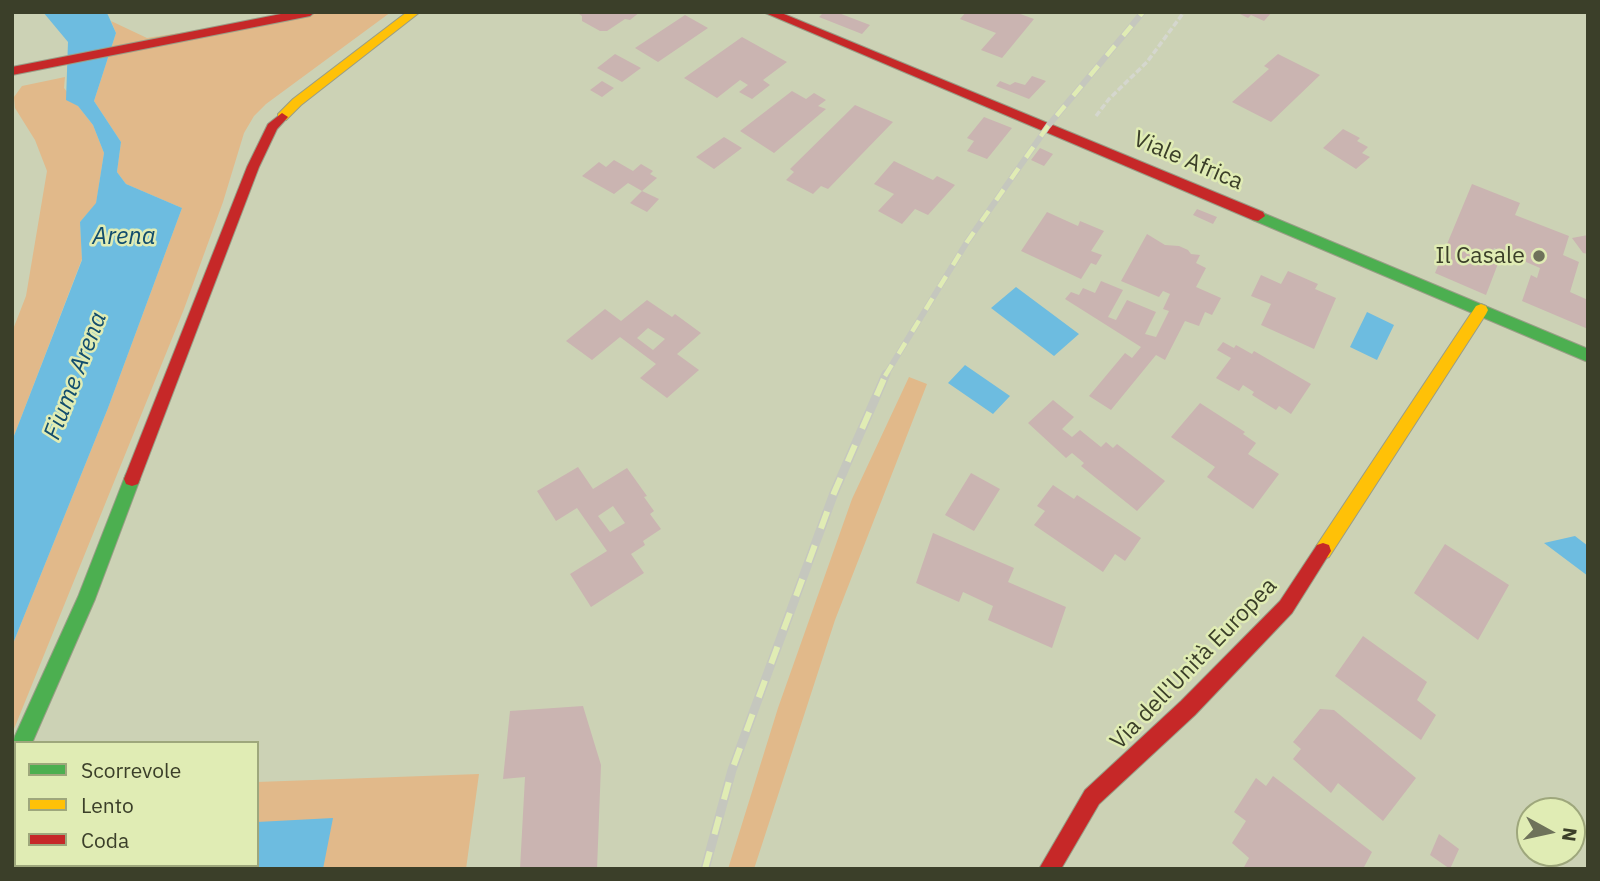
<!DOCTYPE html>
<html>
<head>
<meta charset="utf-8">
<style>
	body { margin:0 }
	#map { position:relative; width:1600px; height:881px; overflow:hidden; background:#ccd2b5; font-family:"IBM Plex Sans",sans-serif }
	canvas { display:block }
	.frame { position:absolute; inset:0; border:14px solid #3b3f29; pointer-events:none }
	.legend { position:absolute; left:14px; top:741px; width:245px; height:126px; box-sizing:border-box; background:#e0ecb4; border:2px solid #9ea77c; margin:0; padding:9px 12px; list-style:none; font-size:21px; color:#3b3f29 }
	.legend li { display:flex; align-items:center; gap:14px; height:35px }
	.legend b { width:35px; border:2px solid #9ea77c }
	.north { position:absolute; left:1516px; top:797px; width:70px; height:70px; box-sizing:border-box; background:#e0ecb4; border:2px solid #9ea77c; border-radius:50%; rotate:98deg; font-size:19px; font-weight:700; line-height:28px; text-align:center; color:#3b3f29 }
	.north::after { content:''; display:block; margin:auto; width:24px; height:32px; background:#6e725a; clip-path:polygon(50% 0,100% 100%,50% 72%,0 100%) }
</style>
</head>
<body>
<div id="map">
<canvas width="1600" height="881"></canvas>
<div class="frame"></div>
<ul class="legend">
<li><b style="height:9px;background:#4caf50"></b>Scorrevole</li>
<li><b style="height:9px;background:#ffc107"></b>Lento</li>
<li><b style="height:9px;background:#c62828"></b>Coda</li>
</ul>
<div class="north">N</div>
</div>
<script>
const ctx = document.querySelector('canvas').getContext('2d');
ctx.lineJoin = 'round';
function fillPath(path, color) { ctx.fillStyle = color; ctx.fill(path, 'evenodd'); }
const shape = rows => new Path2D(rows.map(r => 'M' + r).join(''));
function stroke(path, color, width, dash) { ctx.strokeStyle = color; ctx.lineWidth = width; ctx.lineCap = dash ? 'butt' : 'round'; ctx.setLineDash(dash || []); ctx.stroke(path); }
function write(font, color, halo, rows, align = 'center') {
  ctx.font = font + ' "IBM Plex Sans",sans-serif'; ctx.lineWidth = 5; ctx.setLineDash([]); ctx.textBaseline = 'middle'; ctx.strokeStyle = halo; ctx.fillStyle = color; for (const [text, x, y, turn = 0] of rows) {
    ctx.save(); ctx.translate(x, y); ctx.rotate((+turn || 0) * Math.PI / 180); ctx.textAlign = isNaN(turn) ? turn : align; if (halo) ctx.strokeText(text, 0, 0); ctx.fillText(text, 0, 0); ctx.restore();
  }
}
const green = shape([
	[313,12,391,12,266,104,254,116,244,133,223,202,184,309,12,734,12,646,108,408,182,208,126,184,117,172,121,142,94,101,116,33,111,21,147,38],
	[65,77,64,88,93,125,104,153,96,204,80,222,82,259,12,441,12,332,26,296,47,171,35,140,15,108,14,97,22,86],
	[909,377,927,384,835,620,754,869,728,869,778,708,852,499],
	[479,774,466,869,12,869,12,792,16,791,16,865,257,865,257,782]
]);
const water = shape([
	[43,12,106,12,108,15,116,33,94,101,121,142,117,172,126,184,182,208,108,408,12,646,12,441,82,260,80,222,96,203,104,153,93,125,78,106,66,100,68,42],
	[1016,287,1079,334,1054,356,991,308],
	[1367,312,1394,325,1377,360,1350,347],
	[965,365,1010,396,993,414,948,383],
	[1575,536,1588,546,1588,576,1544,543],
	[333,818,323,869,169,869,170,865,257,865,257,822]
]);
const building = shape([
	[576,12,640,12,630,20,625,19,607,31,600,31,582,21,582,16],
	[824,12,836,12,870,25,862,34,819,17],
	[966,12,1015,12,1034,19,1002,58,981,50,996,33,960,19],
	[1236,12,1272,12,1264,21,1251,15,1248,18],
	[685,15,708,28,658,62,635,48],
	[742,37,787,62,763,80,770,85,752,99,739,92,748,85,740,80,717,98,684,78],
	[615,54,641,68,622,82,597,68],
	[1278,54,1320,75,1271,122,1232,102,1269,69,1264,66],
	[1032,76,1046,81,1029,99,996,86,1000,81,1010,85,1015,82,1025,85],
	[602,81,614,88,602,97,590,90],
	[792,91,806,99,814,93,826,100,818,106,826,109,774,153,740,131],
	[855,105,893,122,828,189,821,186,813,194,786,180,794,172,790,169],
	[984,117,1012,128,987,159,967,151,974,141,967,138],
	[1343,129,1360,138,1357,141,1368,147,1362,153,1370,157,1356,169,1323,148],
	[724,137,742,148,714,169,696,157],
	[1040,148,1053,154,1044,166,1031,160],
	[614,160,633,171,641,164,653,171,650,174,657,178,642,191,628,183,614,194,582,176,599,162,606,167],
	[894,161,933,180,937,176,955,185,928,215,915,209,902,224,878,211,894,194,874,184],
	[1472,184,1520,203,1515,215,1569,236,1563,255,1579,262,1570,292,1588,300,1588,329,1522,301,1531,275,1537,278,1540,268,1494,248,1490,257,1499,261,1486,295,1435,273],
	[642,191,659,199,647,212,630,203],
	[1197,209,1217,217,1213,224,1193,215],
	[1047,212,1078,226,1080,221,1104,231,1091,251,1102,255,1096,265,1091,263,1081,279,1021,251],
	[1147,234,1165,245,1179,246,1188,250,1191,254,1200,255,1196,263,1206,268,1196,287,1221,298,1212,315,1205,312,1199,326,1185,321,1165,360,1156,355,1111,410,1089,396,1125,353,1132,358,1141,347,1065,299,1071,292,1079,295,1083,288,1095,293,1101,281,1123,290,1108,317,1116,320,1127,300,1156,312,1145,334,1156,337,1169,311,1163,309,1170,294,1163,291,1159,297,1121,281],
	[1588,235,1588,254,1583,253,1572,238],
	[1288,271,1318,284,1315,289,1336,298,1314,349,1261,325,1271,304,1251,296,1261,275,1281,284],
	[647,300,672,317,675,314,701,333,677,354,699,370,667,398,640,378,656,364,620,337,592,360,566,341,605,309,621,321],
	[648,328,665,339,653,350,637,338],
	[1223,342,1234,348,1236,345,1252,354,1254,351,1311,384,1291,414,1279,406,1276,410,1252,395,1254,392,1243,385,1239,391,1216,378,1231,358,1217,350],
	[1053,400,1074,417,1062,429,1072,437,1080,430,1101,447,1106,442,1113,448,1117,444,1165,481,1137,511,1081,466,1084,463,1072,453,1066,458,1028,423],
	[1200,403,1245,432,1243,434,1256,443,1248,454,1279,474,1253,509,1207,477,1215,467,1171,437],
	[578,467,593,489,627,468,647,496,644,497,654,511,650,514,661,529,643,541,645,545,631,554,644,573,591,607,570,574,607,551,577,508,556,521,537,491],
	[613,506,625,523,610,532,598,516],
	[971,473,1000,489,974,531,945,515],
	[1053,485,1074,499,1077,495,1141,538,1125,561,1115,554,1103,572,1034,525,1045,511,1037,506],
	[933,533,1014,568,1008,582,1066,607,1052,648,988,620,993,606,963,592,959,602,916,583],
	[1445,544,1509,585,1478,640,1414,593],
	[1363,636,1427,682,1417,700,1436,715,1421,740,1335,676],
	[583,706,601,765,597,869,520,869,525,777,503,779,510,711],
	[1320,709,1334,710,1416,778,1383,821,1338,783,1331,793,1293,759,1301,749,1293,742],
	[1273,776,1372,852,1363,869,1243,869,1249,858,1232,843,1246,821,1234,812,1256,778,1266,786],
	[1439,834,1459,849,1450,869,1430,855]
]);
const path = shape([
	[1096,116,1109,99,1147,62,1184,12]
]);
const fast = shape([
	[1258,211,1588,349,1588,362,1253,220,1251,216,1258,211],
	[132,472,138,474,140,479,95,599,32,743,16,743,15,750,13,743,15,736,78,597,124,479,126,474,132,472]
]);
const slow = shape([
	[407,12,420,12,301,105,286,120,278,120,278,114,293,99,407,12],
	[1481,304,1486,306,1488,310,1486,314,1329,557,1323,559,1317,557,1315,551,1317,545,1476,306,1481,304]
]);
const jam = shape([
	[291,12,315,12,310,16,12,75,12,67,291,12],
	[763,12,779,12,1263,212,1265,216,1258,221,1253,220,763,12],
	[282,113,288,117,277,129,259,167,140,479,138,484,132,486,126,484,124,479,247,167,268,124,282,113],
	[1323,543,1329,545,1331,551,1292,613,1195,715,1099,804,1061,869,1039,869,1085,790,1181,701,1280,601,1317,545,1323,543]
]);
const railFar1 = shape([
	[885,376,967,242,1048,126,1143,12]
]);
const rail = shape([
	[705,869,732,770,834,493,886,374]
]);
const markers = [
	[1539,256,7,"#6e725a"]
];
const streetNames = [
	["Viale Africa",1188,161,23],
	["Via dell'Unità Europea",1194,664,-46]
];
const poiNames = [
	["Il Casale",1525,256]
];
const waterNames = [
	["Arena",124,237],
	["Fiume Arena",76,376,-69]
];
fillPath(green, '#e1b98a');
fillPath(water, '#6dbce0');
fillPath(building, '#cab4b1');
stroke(fast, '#999d86', 2);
stroke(slow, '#999d86', 2);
stroke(jam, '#999d86', 2);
stroke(path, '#d5d7ce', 3.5, [6, 2.5]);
fillPath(fast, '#4caf50');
fillPath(slow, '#ffc107');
fillPath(jam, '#c62828');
stroke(railFar1, '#c5c7be', 6);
stroke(rail, '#c5c7be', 9);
stroke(railFar1, '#e0ecb4', 4.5, [13]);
stroke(rail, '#e0ecb4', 6, [18]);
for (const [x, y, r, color] of markers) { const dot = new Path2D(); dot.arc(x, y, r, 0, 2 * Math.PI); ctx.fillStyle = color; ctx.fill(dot); stroke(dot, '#e0ecb4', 2.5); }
write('23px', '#3b3f29', '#e0ecb4', streetNames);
write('23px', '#3b3f29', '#e0ecb4', poiNames, 'right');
write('italic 24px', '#124d6d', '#e0ecb4', waterNames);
</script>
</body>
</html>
